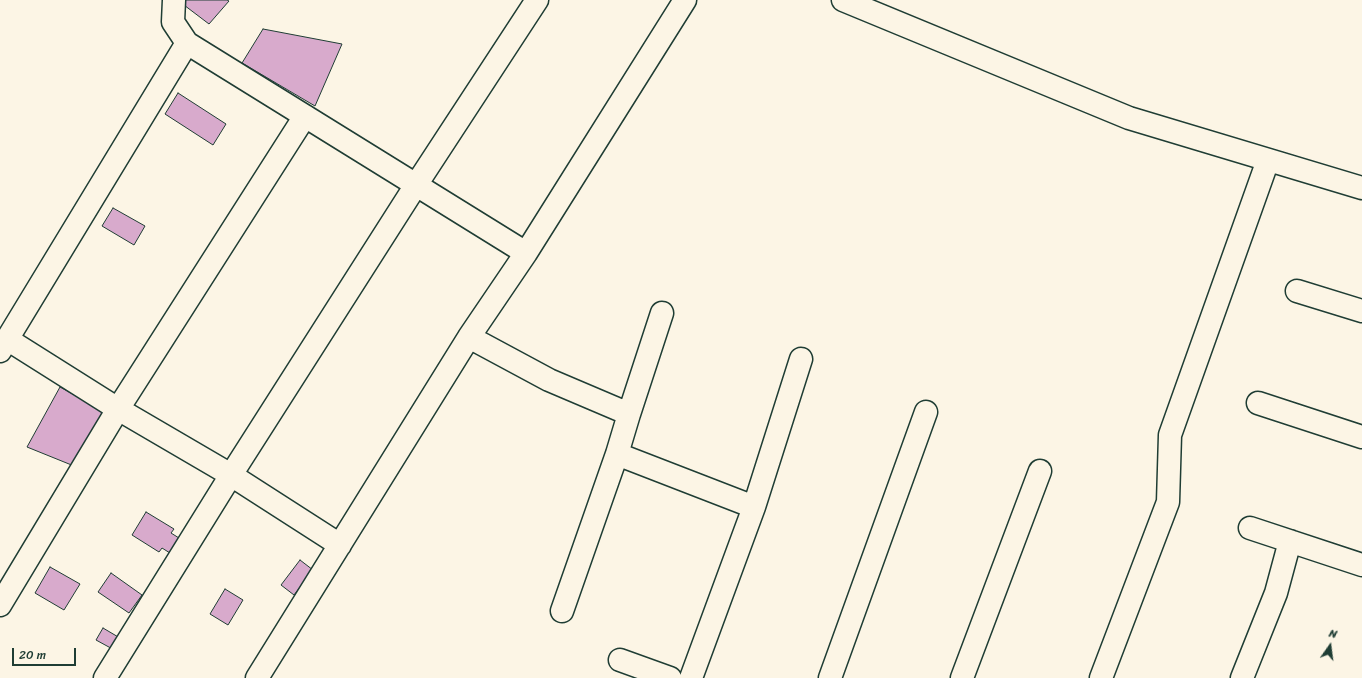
<!DOCTYPE html>
<html>
<head>
<meta charset="utf-8">
<style>
	body { margin:0 }
	#map { position:relative; width:1362px; height:678px; overflow:hidden; background:#fcf5e5; font-family:Sriracha,sans-serif }
	canvas { display:block }
	.north { position:absolute; left:1310px; top:626px; width:40px; height:40px; -webkit-text-stroke:3px #fcf5e5; paint-order:stroke; rotate:14deg; font-size:11px; font-weight:700; line-height:16px; text-align:center; color:#1f3d34 }
	.north::after { content:''; display:block; margin:auto; width:14px; height:18px; background:#1f3d34; clip-path:polygon(50% 0,100% 100%,50% 72%,0 100%) }
	.scale { position:absolute; left:12px; top:648px; width:64px; height:18px; box-sizing:border-box; border:2px solid #1f3d34; border-top:0; padding-left:5px; font-size:12px; line-height:14px; white-space:nowrap; color:#1f3d34; -webkit-text-stroke:3px #fcf5e5; paint-order:stroke }
</style>
</head>
<body>
<div id="map">
<canvas width="1362" height="678"></canvas>
<div class="north">N</div>
<div class="scale">20 m</div>
</div>
<script>
const ctx = document.querySelector('canvas').getContext('2d');
ctx.lineJoin = 'round';
function fillPath(path, color) { ctx.fillStyle = color; ctx.fill(path, 'evenodd'); }
const shape = rows => new Path2D(rows.map(r => 'M' + r).join(''));
function stroke(path, color, width, dash) { ctx.strokeStyle = color; ctx.lineWidth = width; ctx.lineCap = dash ? 'butt' : 'round'; ctx.setLineDash(dash || []); ctx.stroke(path); }
const building = shape([
	[180,0,227,0,229,1,209,24,180,2,180,0],
	[263,29,342,44,315,106,242,63,263,29],
	[178,93,226,124,213,145,165,114,178,93],
	[113,208,145,226,134,245,102,226,113,208],
	[60,387,105,412,74,466,27,447,60,387],
	[146,512,174,529,171,533,179,538,170,553,162,548,159,552,132,535,146,512],
	[300,560,313,570,294,595,281,585,300,560],
	[50,567,80,584,64,610,35,593,50,567],
	[111,573,142,595,129,613,98,592,111,573],
	[225,589,243,600,228,625,210,614,225,589],
	[103,628,125,641,118,652,96,640,103,628]
]);
const minor = shape([
	[174,0,173,22,187,43,526,253],
	[843,0,1129,118,1362,188],
	[1297,291,1362,311],
	[469,337,549,380,629,414],
	[7,339,118,409,231,475,340,545],
	[0,351,187,43],
	[1258,403,1362,437],
	[617,454,754,507],
	[1250,528,1362,565],
	[0,605,118,409,305,116],
	[562,611,617,454,629,414,662,313],
	[620,660,670,678],
	[105,678,231,475,416,185,537,0],
	[257,678,469,337,526,253,685,0],
	[691,678,754,507,801,359],
	[830,678,926,412],
	[962,678,1040,471],
	[1101,678,1168,502,1170,435,1268,160],
	[1242,678,1276,593,1290,541]
]);
fillPath(building, '#d8aacc');
stroke(building, '#1f3d34', 1);
stroke(minor, '#1f3d34', 25);
stroke(minor, '#fcf5e5', 22);
</script>
</body>
</html>
